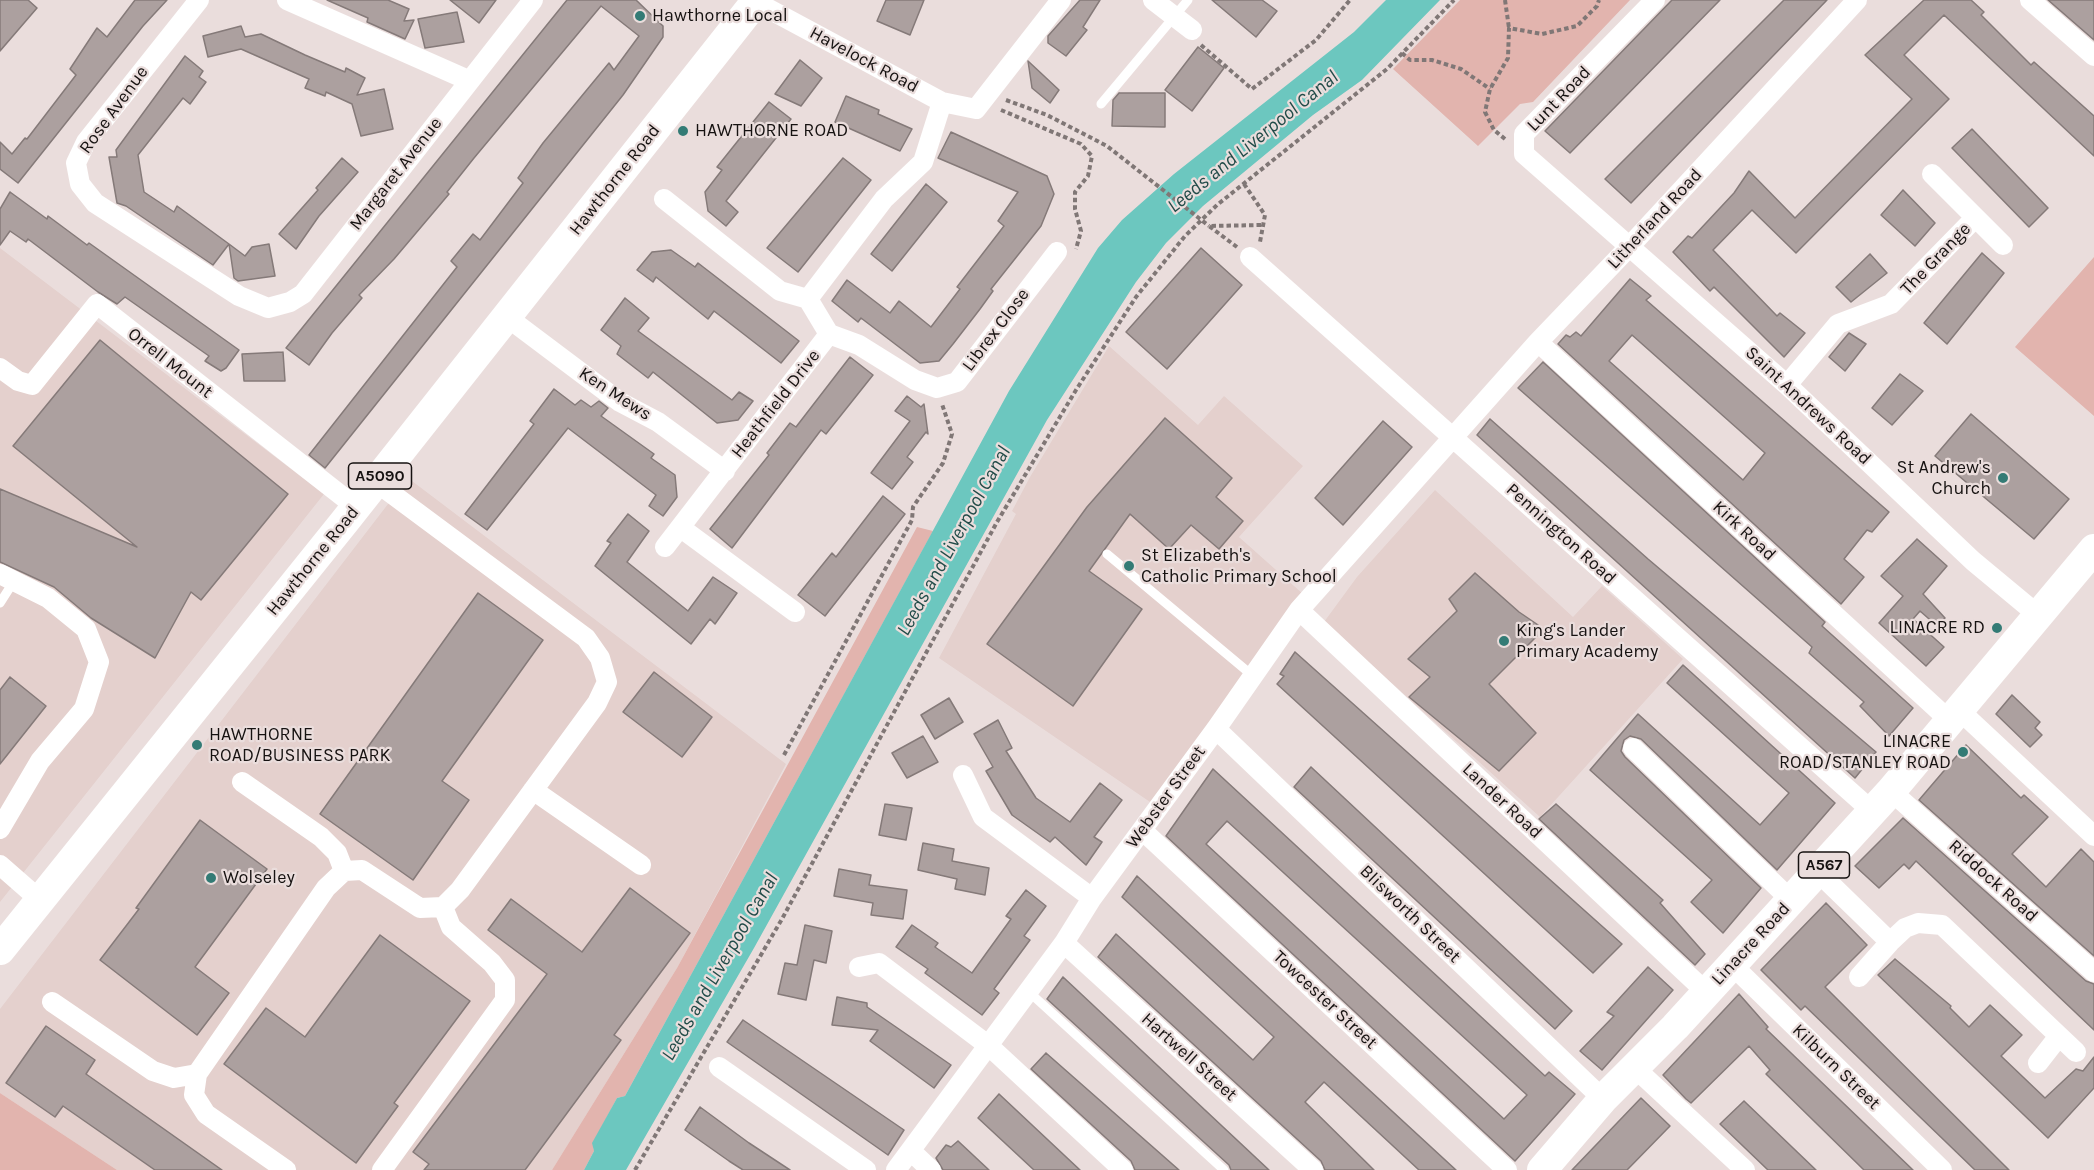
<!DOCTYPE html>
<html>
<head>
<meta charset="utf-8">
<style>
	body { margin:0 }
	canvas { display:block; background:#eadddc }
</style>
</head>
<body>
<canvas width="2094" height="1170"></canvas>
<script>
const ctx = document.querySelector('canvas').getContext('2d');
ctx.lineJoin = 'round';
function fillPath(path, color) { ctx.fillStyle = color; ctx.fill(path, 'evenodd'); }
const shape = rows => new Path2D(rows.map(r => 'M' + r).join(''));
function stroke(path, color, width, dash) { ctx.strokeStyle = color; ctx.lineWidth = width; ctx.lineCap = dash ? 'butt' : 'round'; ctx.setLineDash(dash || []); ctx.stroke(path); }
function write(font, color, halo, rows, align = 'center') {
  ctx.font = font + ' Karla,sans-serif'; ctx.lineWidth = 4.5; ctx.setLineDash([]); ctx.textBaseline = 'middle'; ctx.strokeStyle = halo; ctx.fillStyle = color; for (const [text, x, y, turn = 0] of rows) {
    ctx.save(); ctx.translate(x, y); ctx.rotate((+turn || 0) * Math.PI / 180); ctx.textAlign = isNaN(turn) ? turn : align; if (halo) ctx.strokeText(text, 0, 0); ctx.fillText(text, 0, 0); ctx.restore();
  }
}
const built = shape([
	[0,248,324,494,0,902],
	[1109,346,1198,425,1224,396,1303,466,1239,537,1303,594,1153,804,939,658,1016,514,1012,511,1030,477],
	[408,478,786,764,677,968,552,1170,117,1170,0,1093,0,1009],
	[1435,490,1573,617,1602,586,1683,659,1540,817,1324,622,1357,577]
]);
const green = shape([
	[1460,0,1630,0,1533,102,1520,104,1478,146,1393,69],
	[2094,257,2094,416,2015,347],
	[917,527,933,531,625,1096,617,1098,593,1143,594,1151,584,1170,552,1170,677,968],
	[0,1093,117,1170,0,1170]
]);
const water = shape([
	[1386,0,1440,0,1362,80,1313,115,1203,206,1166,243,1136,282,1047,420,754,948,626,1170,584,1170,594,1151,592,1143,617,1098,625,1096,1009,391,1098,248,1122,220,1174,174,1354,32]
]);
const building = shape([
	[0,0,28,0,37,8,0,51,0,0],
	[135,0,167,0,143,26,18,183,0,169,0,142,12,154,25,138,27,139,76,75,70,69,97,28,107,37,135,0],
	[327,0,388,0,409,9,404,21,414,20,405,39,367,22,368,18,327,0],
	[450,0,496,0,479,23,450,0],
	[567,0,636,0,663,26,663,37,623,95,325,468,309,455,457,267,451,261,473,234,480,240,523,183,518,178,543,143,609,63,614,70,639,36,601,6,474,158,447,192,449,194,394,259,359,295,362,298,332,333,309,365,286,348,567,0],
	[886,0,924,0,910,35,877,21,886,0],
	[1080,0,1100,0,1083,27,1087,30,1066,56,1048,43,1048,36,1080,0],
	[1212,0,1262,0,1277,11,1256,37,1212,0],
	[1672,0,1720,0,1570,153,1545,131,1672,0],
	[1784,0,1827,0,1631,203,1605,179,1784,0],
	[1924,0,1971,0,1984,12,1981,15,2031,65,2034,62,2094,116,2094,156,1944,15,1904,55,1949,99,1796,253,1752,210,1713,250,1777,316,1780,313,1805,333,1784,357,1714,287,1710,291,1673,252,1688,236,1692,238,1734,193,1749,171,1795,218,1912,99,1865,55,1924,0],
	[2048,0,2094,0,2094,40,2048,0],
	[457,12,464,42,425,48,418,19,457,12],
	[241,26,245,37,261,34,305,55,345,72,346,68,365,78,357,95,384,89,393,129,361,136,352,104,326,92,325,96,305,88,309,79,241,49,208,57,203,36,241,26],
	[1198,47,1224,68,1192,111,1165,90,1198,47],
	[185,56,203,71,199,77,206,82,190,104,183,98,138,155,144,192,174,212,177,206,229,244,213,265,126,206,117,203,109,157,117,157,116,150,185,56],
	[800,60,822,78,801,106,775,94,800,60],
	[1028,61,1059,90,1050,103,1032,88,1028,61],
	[1119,93,1165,93,1165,127,1112,126,1113,100,1119,93],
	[846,96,879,110,878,114,912,129,900,151,835,122,846,96],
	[769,102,791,119,726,201,738,212,726,226,708,211,705,192,722,170,717,167,769,102],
	[1972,129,2048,208,2029,227,1952,148,1972,129],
	[951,132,1047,176,1054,194,1041,226,991,289,993,291,980,309,953,344,939,361,920,363,861,318,858,322,832,301,847,280,890,313,899,301,931,327,960,289,957,287,1004,226,998,221,1018,192,938,158,951,132],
	[342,158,358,172,319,216,296,249,279,234,318,190,316,188,342,158],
	[843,158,871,180,798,272,767,248,843,158],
	[926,184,947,202,892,271,871,254,926,184],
	[1903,190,1935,223,1915,246,1881,215,1903,190],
	[10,192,47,219,48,216,87,245,89,243,239,350,226,368,221,371,205,361,209,356,125,297,117,304,98,292,28,239,26,242,10,231,0,245,0,209,10,192],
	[229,244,245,256,252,247,269,244,275,276,238,281,234,278,229,244],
	[1201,248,1242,285,1167,369,1126,332,1201,248],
	[671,250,695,267,698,263,799,341,781,363,714,311,708,319,656,277,653,282,637,270,652,252,671,250],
	[1982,253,2004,273,1947,344,1924,323,1982,253],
	[1870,254,1887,273,1851,302,1836,287,1870,254],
	[1630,279,1651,296,1646,300,1889,512,1872,532,1867,530,1844,559,1864,577,1841,604,1558,344,1566,335,1570,337,1576,332,1581,336,1630,279],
	[1632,335,1765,453,1743,480,1609,361,1632,335],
	[625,298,649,318,638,331,732,400,739,392,753,401,738,420,717,423,653,372,648,378,617,354,621,346,601,330,625,298],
	[1849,333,1866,344,1845,371,1829,357,1849,333],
	[100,340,288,494,201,600,191,592,155,658,91,618,54,587,0,562,0,489,137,547,13,446,100,340],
	[283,352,285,381,244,381,242,354,283,352],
	[850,357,873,375,826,434,821,430,732,548,710,529,769,455,767,453,790,423,796,427,850,357],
	[1543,362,1825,622,1822,626,1913,708,1889,736,1860,706,1864,702,1809,653,1812,647,1518,388,1543,362],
	[1900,374,1923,391,1892,425,1872,408,1900,374],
	[554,389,575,405,581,400,591,407,599,401,608,408,601,416,654,454,651,458,675,475,677,497,663,516,649,506,656,495,568,428,487,530,465,514,534,424,530,421,554,389],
	[907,396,921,407,924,404,928,434,926,432,907,457,913,462,892,489,871,473,910,421,895,411,907,396],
	[1971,414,2069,499,2034,539,1935,456,1971,414],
	[1165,418,1232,478,1216,497,1243,521,1219,549,1191,525,1169,549,1130,514,1089,571,1142,609,1073,706,987,644,1087,507,1165,418],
	[1490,419,1648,559,1876,752,1855,778,1477,435,1490,419],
	[1383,421,1412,447,1343,525,1315,498,1383,421],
	[883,496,905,514,825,616,798,595,832,553,836,557,883,496],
	[628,514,649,531,627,562,688,611,713,577,737,593,715,624,710,619,691,644,595,566,611,543,607,541,628,514],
	[1917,539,1947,566,1923,594,1945,618,1937,626,1920,611,1913,619,1944,647,1926,666,1879,623,1903,596,1881,576,1917,539],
	[1475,573,1519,612,1544,629,1489,684,1536,733,1499,771,1409,697,1430,677,1408,659,1457,611,1449,599,1475,573],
	[478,593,543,640,442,781,469,800,413,880,320,814,478,593],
	[1295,652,1622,944,1593,973,1277,684,1284,676,1280,674,1295,652],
	[1683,665,1835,803,1777,870,1641,739,1630,736,1624,740,1621,751,1625,757,1761,888,1723,933,1691,902,1712,880,1590,770,1638,714,1760,825,1789,793,1667,683,1683,665],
	[654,672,712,717,682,757,623,712,654,672],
	[10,677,46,706,0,764,0,690,10,677],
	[2012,695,2040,722,2035,728,2042,735,2030,747,1996,714,2012,695],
	[949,698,963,722,935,739,921,715,949,698],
	[998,720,1012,748,1006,751,1036,798,1070,822,1100,783,1122,800,1094,837,1102,842,1086,865,1055,837,1050,842,1012,815,986,771,993,767,974,734,998,720],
	[923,736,938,762,907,778,892,753,923,736],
	[1966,745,2021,798,2024,795,2048,817,2012,854,2046,887,2081,849,2094,862,2094,956,1919,800,1966,745],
	[1311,767,1572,1011,1555,1029,1294,787,1311,767],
	[1213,769,1545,1076,1549,1072,1575,1094,1515,1161,1166,836,1213,769],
	[1227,821,1527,1095,1504,1119,1206,844,1227,821],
	[885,804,912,808,906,840,879,835,885,804],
	[1556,804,1663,900,1660,903,1705,954,1695,965,1539,819,1556,804],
	[1903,818,2086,981,2094,984,2094,1030,1916,861,1909,869,1904,864,1879,888,1855,866,1903,818],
	[200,820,267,869,195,967,229,993,197,1035,100,960,139,909,136,908,200,820],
	[923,843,954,849,952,861,989,868,985,895,955,889,957,879,918,870,923,843],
	[839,869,871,875,869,885,907,890,903,919,871,915,873,903,834,896,839,869],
	[1137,876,1456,1170,1419,1170,1324,1082,1305,1102,1374,1170,1325,1170,1321,1161,1098,957,1116,934,1253,1060,1274,1037,1122,897,1137,876],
	[630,888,690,933,614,1035,621,1040,525,1170,424,1170,429,1164,413,1152,547,974,488,930,511,899,582,952,630,888],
	[1026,890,1046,906,1024,936,1030,940,994,989,999,993,982,1015,925,973,928,969,896,947,912,925,938,943,935,947,972,973,1011,919,1006,916,1026,890],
	[1826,903,1867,945,1825,987,2009,1170,1975,1170,1805,1006,1801,1010,1761,970,1826,903],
	[805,925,832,931,826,963,814,960,806,1000,778,994,785,963,797,965,805,925],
	[380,935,470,1001,394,1103,398,1106,356,1163,224,1064,266,1008,305,1037,380,935],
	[1895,959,1951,1006,1950,1008,1969,1027,1990,1005,2022,1035,2001,1056,2045,1098,2076,1069,2083,1071,2094,1057,2094,1088,2048,1138,1878,975,1895,959],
	[1648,967,1673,990,1602,1070,1580,1051,1614,1016,1607,1012,1648,967],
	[1063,977,1269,1170,1231,1170,1229,1165,1047,999,1063,977],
	[1739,994,1768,1027,1766,1029,1913,1170,1864,1170,1766,1074,1770,1070,1749,1046,1691,1103,1686,1099,1663,1075,1739,994],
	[837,997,867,1003,867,1007,951,1065,934,1088,870,1041,878,1030,832,1025,837,997],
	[743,1020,904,1130,888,1155,727,1042,743,1020],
	[46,1026,95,1060,86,1074,222,1170,155,1170,63,1106,55,1117,6,1083,46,1026],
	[1046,1053,1179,1170,1135,1170,1131,1161,1031,1069,1046,1053],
	[999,1094,1080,1170,1034,1170,978,1118,999,1094],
	[1641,1098,1670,1126,1627,1170,1572,1170,1641,1098],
	[1744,1101,1816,1170,1768,1170,1720,1124,1744,1101],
	[700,1107,749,1143,790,1170,743,1170,729,1161,685,1130,700,1107],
	[958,1141,989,1170,943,1170,936,1158,946,1145,951,1147,958,1141]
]);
const path = shape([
	[1505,0,1509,28],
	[1201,45,1252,89,1316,40,1350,0],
	[1402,53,1410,60,1432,60,1461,69,1490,89],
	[1006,100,1047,115,1107,146,1209,226],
	[1001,110,1081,144,1092,156,1088,176,1075,192,1075,209,1081,231,1076,249],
	[1505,139,1494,130,1485,112,1490,89,1508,58,1509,28,1542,34,1577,26,1597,6,1599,0],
	[1244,184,1265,215,1260,242],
	[1237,247,1209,226,1263,225],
	[784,755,912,520,913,507,943,463,952,434,942,404],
	[635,1170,782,919,997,522,1076,390,1136,297,1185,236,1217,205,1387,69,1454,0]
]);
const service = shape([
	[1101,104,1188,0],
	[1107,554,1253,676],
	[0,603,14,581],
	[1029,992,1224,1170]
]);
const minor = shape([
	[199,0,86,142,76,163,80,184,95,203,239,296,268,308,290,302,303,294,533,0],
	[287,0,468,80],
	[752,0,942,102,976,109,1061,0],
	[1153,0,1192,30],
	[1655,0,1524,134,1524,154,1787,385,1973,561,2038,615],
	[2030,0,2094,56],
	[1932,174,2003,245],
	[664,199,780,291,808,299],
	[1250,257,1872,811],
	[507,317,620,402,658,422,725,471],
	[829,334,859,345,915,380,937,388,957,382,1057,252],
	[1538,342,1949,720],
	[0,368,18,381,32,385,97,304,356,507],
	[1787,385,1838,324,1891,304,1975,218],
	[681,528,795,612],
	[665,547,829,334,808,299,884,199,923,162,942,102],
	[0,574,48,598,86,629,99,662,84,709,40,761,0,829],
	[1299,610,1706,992],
	[1959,710,2094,836],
	[1216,729,1603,1099],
	[1633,748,1792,901],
	[963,775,983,817,1092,898],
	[242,782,321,837,337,853,344,871],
	[533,790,641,865],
	[1891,791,2094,972],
	[1142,830,1507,1170],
	[0,865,40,900],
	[1818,872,1890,942,1905,928,1918,923,1942,925,2076,1052],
	[1064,943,1313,1170],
	[1731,964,1942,1170],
	[859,967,879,963,989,1046,1123,1170],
	[1859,977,1890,942],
	[52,1002,153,1071,174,1078,197,1074],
	[2038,1063,2059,1036],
	[719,1067,866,1170],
	[1636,1069,1745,1170],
	[912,1152,931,1170],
	[286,1170,206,1114,194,1095,197,1074,326,888,344,871,362,870,420,908,443,907,460,890,597,703,607,682,600,658,586,638,376,482],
	[382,1170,505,1000,505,980,492,963,451,927,443,907],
	[896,1170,1064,943,1092,898,1216,729,1299,610,1538,342,1630,246,1857,0]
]);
const primary = shape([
	[0,950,345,521,757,0],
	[1542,1170,1603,1099,1675,1027,1891,791,2094,549]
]);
const markers = [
	[640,16,6,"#337b75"],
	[683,131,6,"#337b75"],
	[2003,478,6,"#337b75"],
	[1129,566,6,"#337b75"],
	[1997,628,6,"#337b75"],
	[1504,641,6,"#337b75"],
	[197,745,6,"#337b75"],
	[1963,752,6,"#337b75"],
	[211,878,6,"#337b75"]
];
const shields = [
	[380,476,63],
	[1824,865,51]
];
const shieldNames = [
	["A5090",380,476],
	["A567",1824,865]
];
const poiNames = [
	["Hawthorne Local",652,16],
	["HAWTHORNE ROAD",695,131],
	["St Andrew's",1991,468,"right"],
	["Church",1991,489,"right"],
	["St Elizabeth's",1141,556],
	["Catholic Primary School",1141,577],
	["LINACRE RD",1985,628,"right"],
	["King's Lander",1516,631],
	["Primary Academy",1516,652],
	["HAWTHORNE",209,735],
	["ROAD/BUSINESS PARK",209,756],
	["LINACRE",1951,742,"right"],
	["ROAD/STANLEY ROAD",1951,763,"right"],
	["Wolseley",223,878]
];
const streetNames = [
	["Havelock Road",864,60,28],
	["Lunt Road",1559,99,-46],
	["Rose Avenue",114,110,-54],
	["Margaret Avenue",396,174,-52],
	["Hawthorne Road",615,180,-52],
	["Litherland Road",1655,219,-47],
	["The Grange",1936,259,-46],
	["Librex Close",996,330,-53],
	["Orrell Mount",170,363,38],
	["Ken Mews",615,394,33],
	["Heathfield Drive",776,404,-52],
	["Saint Andrews Road",1808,406,43],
	["Kirk Road",1744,531,43],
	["Pennington Road",1561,534,42],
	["Hawthorne Road",313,561,-51],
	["Webster Street",1166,797,-54],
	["Lander Road",1502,801,43],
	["Riddock Road",1993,881,42],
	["Blisworth Street",1410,914,44],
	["Linacre Road",1751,944,-47],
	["Towcester Street",1325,1000,43],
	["Hartwell Street",1189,1057,42],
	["Kilburn Street",1836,1067,44]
];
const waterNames = [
	["Leeds and Liverpool Canal",1253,142,-39],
	["Leeds and Liverpool Canal",954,541,-61],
	["Leeds and Liverpool Canal",720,967,-60]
];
fillPath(built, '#e4d0cd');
fillPath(green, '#e2b4ae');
fillPath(water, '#6cc7bf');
fillPath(building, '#aca09f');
stroke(building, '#857a79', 1.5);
stroke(path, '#807776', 4, [4.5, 3]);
stroke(service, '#fff', 9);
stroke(minor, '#fff', 20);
stroke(primary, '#fff', 30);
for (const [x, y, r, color] of markers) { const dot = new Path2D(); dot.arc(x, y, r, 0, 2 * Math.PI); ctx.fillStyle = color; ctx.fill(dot); stroke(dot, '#eadddc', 2); }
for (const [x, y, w] of shields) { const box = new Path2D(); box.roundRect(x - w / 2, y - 13, w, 26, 4.5); ctx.fillStyle = '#eadddc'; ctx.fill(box); stroke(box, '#161211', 1.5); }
write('bold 16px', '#161211', null, shieldNames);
write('18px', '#161211', '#eadddc', poiNames, 'left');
write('18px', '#161211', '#eadddc', streetNames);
write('italic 20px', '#224c49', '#eadddc', waterNames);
</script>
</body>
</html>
